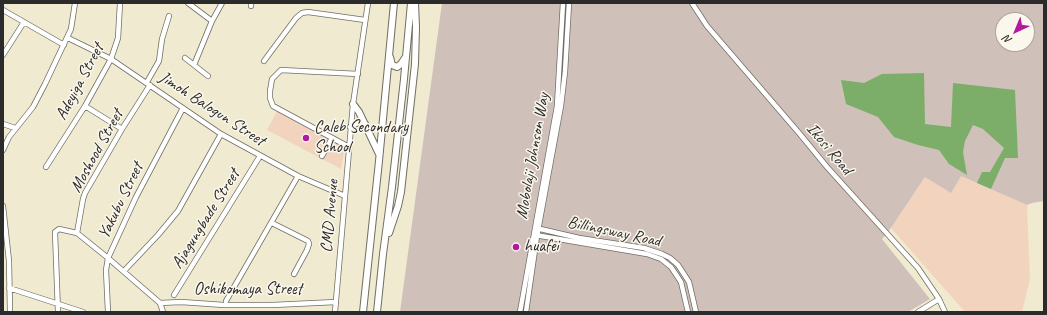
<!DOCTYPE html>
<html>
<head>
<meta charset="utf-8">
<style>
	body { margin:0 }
	#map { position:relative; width:1047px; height:315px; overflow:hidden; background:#f0ead0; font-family:Caveat,sans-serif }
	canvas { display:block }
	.frame { position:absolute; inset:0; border:4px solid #2b2b2b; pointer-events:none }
	.north { position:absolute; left:995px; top:12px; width:40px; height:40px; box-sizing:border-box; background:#fbf7ec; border:1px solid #a8a59f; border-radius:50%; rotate:224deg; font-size:11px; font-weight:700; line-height:16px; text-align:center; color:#2b2b2b }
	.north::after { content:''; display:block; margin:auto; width:14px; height:18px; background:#b5179e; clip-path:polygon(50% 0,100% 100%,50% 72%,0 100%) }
</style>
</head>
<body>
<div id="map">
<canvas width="1047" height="315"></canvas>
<div class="frame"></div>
<div class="north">N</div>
</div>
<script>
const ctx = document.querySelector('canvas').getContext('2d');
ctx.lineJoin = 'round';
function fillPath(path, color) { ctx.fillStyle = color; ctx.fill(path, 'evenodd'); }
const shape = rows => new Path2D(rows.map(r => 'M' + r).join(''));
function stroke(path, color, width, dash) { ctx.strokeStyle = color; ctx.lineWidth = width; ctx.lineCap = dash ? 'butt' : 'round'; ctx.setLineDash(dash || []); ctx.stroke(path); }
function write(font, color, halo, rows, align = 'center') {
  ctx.font = font + ' Caveat,sans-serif'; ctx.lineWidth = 3; ctx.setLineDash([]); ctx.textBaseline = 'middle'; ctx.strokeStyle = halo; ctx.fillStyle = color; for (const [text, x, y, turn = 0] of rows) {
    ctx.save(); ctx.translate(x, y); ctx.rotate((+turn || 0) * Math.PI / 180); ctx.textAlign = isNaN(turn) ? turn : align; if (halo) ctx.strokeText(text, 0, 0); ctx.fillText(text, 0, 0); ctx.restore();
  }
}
const built = shape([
	[277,111,345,146,341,169,267,130],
	[961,176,1027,205,1030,279,1022,312,965,312,891,228,925,177]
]);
const industrial = shape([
	[442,3,1043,3,1044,201,1032,203,1027,205,961,176,951,193,925,177,891,228,882,239,930,299,908,312,400,312],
	[1003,20,1027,20,1027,44,1003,44]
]);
const forest = shape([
	[924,73,925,124,951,127,953,83,1015,90,1018,158,1005,158,991,189,977,183,982,172,990,172,1004,148,983,129,973,125,965,141,963,152,967,175,949,164,939,150,918,145,894,137,878,117,846,104,841,80,864,83,882,74]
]);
const minor = shape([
	[188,3,212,21],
	[692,3,707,26,799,133,827,167,918,268,939,299,945,312],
	[251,6,251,3],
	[3,10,64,45],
	[68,38,111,59,221,134,298,176,345,196],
	[3,55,24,22],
	[185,58,208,76],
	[264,61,296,18,302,13,308,12,365,20],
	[194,65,212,21,222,3],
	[147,82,159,61,162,39,169,16],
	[85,106,122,129],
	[3,124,15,128],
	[349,147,273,106,270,98,270,91,272,79,281,70,358,74],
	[3,150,9,137,33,107,45,84,71,29,75,3],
	[322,156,332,138],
	[46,167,85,106,111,59,118,38,120,3],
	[3,206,9,261,10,312],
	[272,223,308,241,309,244,307,250,294,274],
	[536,228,579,238,644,248,662,254,670,258,678,265,689,282,696,312],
	[77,233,83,199,85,193,122,129,150,85],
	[535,235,647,254,661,259,671,267,681,282,688,312],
	[124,271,158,235,178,211,221,134],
	[9,288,83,312],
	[174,295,260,156],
	[226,301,298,176],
	[160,303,181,302,224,305,273,305,336,302],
	[58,312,55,232,59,229,77,233,108,258,160,303,163,312],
	[108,312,106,270,108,258,136,197,183,108],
	[335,312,353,104,368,3],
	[520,312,557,106,563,3],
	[526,312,537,236,561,106,565,72,569,3],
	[918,312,939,299]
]);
const highway = shape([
	[390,57,392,65,397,67,401,64,405,58],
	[353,104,359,112,379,154],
	[351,127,354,124,359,122,365,124],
	[389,233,398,206,401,192,415,64,416,27,415,3],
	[363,312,379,161,394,3],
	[377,312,383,254,392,187,404,79,411,3]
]);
const markers = [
	[306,138,4,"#b5179e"],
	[516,247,4,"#b5179e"]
];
const streetNames = [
	["Adeyiga Street",80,82,-62],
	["Jimoh Balogun Street",212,109,33],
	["Ikosi Road",829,149,50],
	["Moshood Street",97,151,-61],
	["Mobolaji Johnson Way",533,156,-80],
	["Yakubu Street",121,201,-64],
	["CMD Avenue",330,216,-85],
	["Ajagungbade Street",206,219,-58],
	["Billingsway Road",614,232,12],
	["Oshikomaya Street",248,290]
];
const poiNames = [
	["Caleb Secondary",314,128],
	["School",314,148],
	["huafei",524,247]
];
fillPath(built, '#f2d4be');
fillPath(industrial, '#cfc0ba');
fillPath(forest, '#7cae69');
stroke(minor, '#706e65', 6);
stroke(highway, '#706e65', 8);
stroke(minor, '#fff', 4.5);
stroke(highway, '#fff', 6);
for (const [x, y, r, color] of markers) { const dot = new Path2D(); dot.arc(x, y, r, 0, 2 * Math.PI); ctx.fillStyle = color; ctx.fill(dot); stroke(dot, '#fbf7ec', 1.5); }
write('17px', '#2b2b2b', '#fbf7ec', streetNames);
write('17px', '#2b2b2b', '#fbf7ec', poiNames, 'left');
</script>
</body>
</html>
